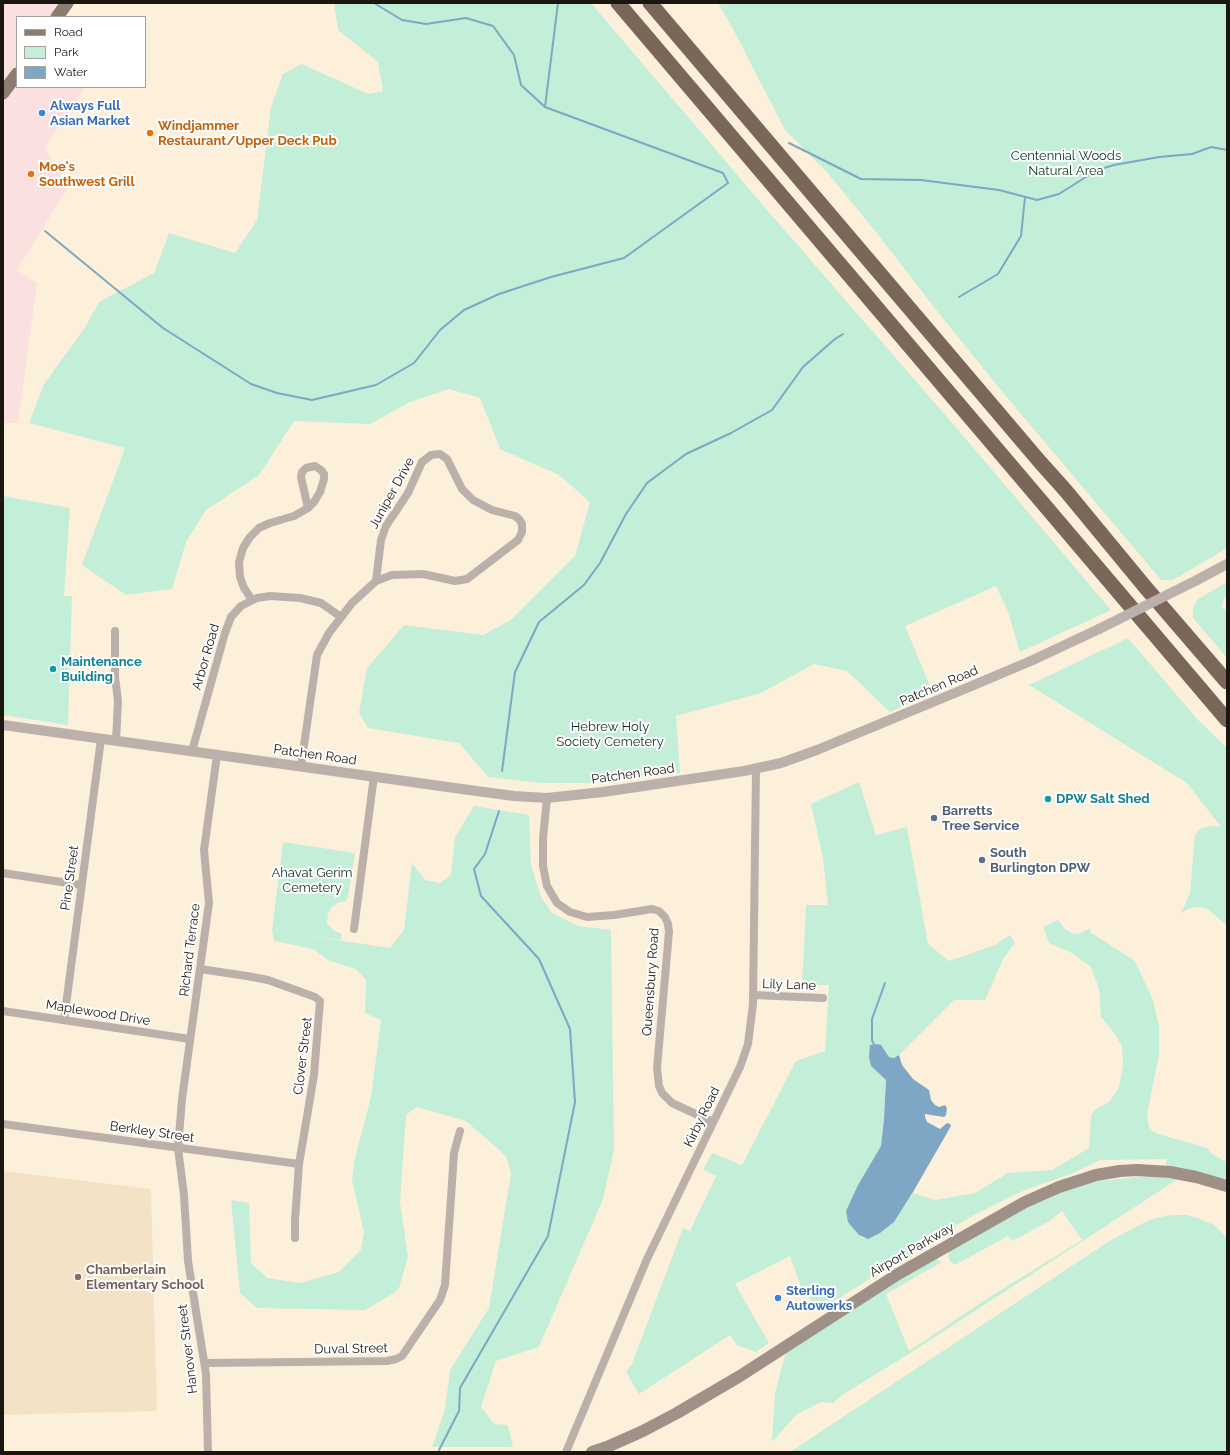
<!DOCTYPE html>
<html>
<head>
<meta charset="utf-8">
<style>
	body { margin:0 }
	#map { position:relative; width:1230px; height:1455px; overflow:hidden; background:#fdf0da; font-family:Raleway,sans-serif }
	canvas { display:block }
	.frame { position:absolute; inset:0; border:4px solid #1b160f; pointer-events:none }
	.legend { position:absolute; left:16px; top:16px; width:130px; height:72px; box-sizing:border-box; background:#fff; border:1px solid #a4a29f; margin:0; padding:5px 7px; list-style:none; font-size:12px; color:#1b160f }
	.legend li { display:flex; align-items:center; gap:8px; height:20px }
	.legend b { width:20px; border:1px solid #a4a29f }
</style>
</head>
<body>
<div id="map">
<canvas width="1230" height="1455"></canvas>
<div class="frame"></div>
<ul class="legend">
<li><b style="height:5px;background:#8c7b6f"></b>Road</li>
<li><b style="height:11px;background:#c3eed7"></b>Park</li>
<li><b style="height:11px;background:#7da7c4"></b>Water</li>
</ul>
</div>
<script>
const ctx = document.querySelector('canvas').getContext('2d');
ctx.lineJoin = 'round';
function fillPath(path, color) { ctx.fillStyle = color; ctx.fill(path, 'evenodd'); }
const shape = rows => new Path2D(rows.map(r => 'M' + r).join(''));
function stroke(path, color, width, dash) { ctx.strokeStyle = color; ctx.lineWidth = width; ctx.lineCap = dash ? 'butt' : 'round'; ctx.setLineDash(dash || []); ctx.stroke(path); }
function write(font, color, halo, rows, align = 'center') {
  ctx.font = font + ' Raleway,sans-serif'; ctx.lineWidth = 4; ctx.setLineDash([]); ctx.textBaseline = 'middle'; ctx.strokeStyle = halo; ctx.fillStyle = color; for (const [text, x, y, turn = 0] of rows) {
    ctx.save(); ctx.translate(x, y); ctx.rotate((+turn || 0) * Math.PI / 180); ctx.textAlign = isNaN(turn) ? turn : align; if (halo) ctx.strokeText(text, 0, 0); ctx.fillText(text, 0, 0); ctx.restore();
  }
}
const commercial = shape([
	[3,3,58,3,51,13,57,17,17,17,17,87,85,87,45,147,67,189,17,270,37,283,18,423,3,423]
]);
const built = shape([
	[3,1171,151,1189,157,1411,3,1415]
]);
const green = shape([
	[334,3,591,3,768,211,960,432,1111,610,1020,652,1008,612,996,586,905,626,933,693,890,712,847,671,814,664,761,693,676,716,680,773,589,783,540,783,488,777,459,743,368,728,359,713,367,668,404,625,483,635,511,620,575,556,590,502,559,475,500,449,480,398,449,389,410,402,370,424,294,421,259,475,206,510,186,542,172,589,126,595,82,565,125,448,29,423,44,384,86,326,99,302,154,273,169,233,235,253,257,220,271,107,283,74,302,64,368,94,383,91,378,62,338,30],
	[718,3,1227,3,1227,548,1173,580,1161,580,1000,389,937,311,876,232,826,171,785,130,733,29],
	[3,496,70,508,64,596,72,596,68,725,3,715],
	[1227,582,1227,596,1224,598,1222,608,1227,610,1227,658,1193,618,1193,608,1198,599],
	[1128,638,1198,720,1227,748,1227,926,1208,909,1200,907,1191,908,1180,913,1185,905,1190,893,1195,835,1201,828,1213,826,1221,827,1187,783,1029,685],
	[859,782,876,835,907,827,928,944,949,961,995,945,1010,935,1015,943,1003,959,985,1000,954,1000,899,1055,894,1058,889,1057,881,1045,871,1066,886,1080,884,1119,881,1146,858,1185,846,1211,852,1227,859,1235,863,1238,880,1233,894,1222,913,1193,935,1200,975,1193,1008,1173,1052,1170,1089,1148,1091,1115,1096,1109,1109,1102,1119,1087,1123,1066,1122,1046,1112,1030,1101,1017,1099,988,1090,966,1070,952,1049,943,1043,927,1058,920,1065,929,1073,934,1081,933,1091,928,1090,932,1135,961,1153,1000,1159,1026,1159,1055,1147,1114,1149,1127,1153,1131,1158,1134,1207,1148,1211,1153,1217,1157,1225,1161,1227,1160,1227,1177,1222,1179,1165,1167,1167,1159,1100,1160,1073,1173,1025,1190,972,1216,909,1254,820,1310,802,1289,790,1256,735,1284,769,1343,756,1352,737,1345,730,1335,639,1394,626,1372,632,1364,683,1228,690,1231,716,1176,703,1170,712,1153,742,1165,796,1061,825,1051,829,985,802,985,806,905,828,905,823,858,811,804],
	[474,806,529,815,531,865,541,897,552,913,578,926,611,930,614,1150,603,1199,539,1347,496,1361,481,1407,494,1424,508,1425,513,1447,432,1447,445,1409,450,1370,489,1308,511,1173,506,1156,466,1121,417,1107,406,1115,400,1202,408,1257,399,1288,394,1293,365,1310,257,1308,240,1293,231,1200,249,1203,251,1263,267,1278,300,1283,339,1272,361,1250,364,1232,352,1180,355,1158,371,1097,381,1020,365,1013,366,980,356,969,330,961,313,949,274,941,272,930,283,842,355,853,348,896,346,901,338,903,332,907,328,914,327,923,333,930,342,934,341,940,296,934,390,948,404,930,412,863,425,880,440,883,451,875,455,837],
	[1149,1176,1178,1179,904,1357,842,1395,833,1403,821,1402,797,1414,772,1442,775,1393,786,1352,883,1289,936,1259,942,1262,886,1294,909,1351,988,1298,1082,1240,1062,1211,1048,1222,1012,1241,1008,1236,957,1264,953,1264,951,1262,949,1259,948,1251,1037,1202,1063,1190,1097,1181],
	[1172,1215,1186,1215,1195,1217,1214,1225,1227,1238,1227,1452,1010,1452,994,1451,988,1452,790,1452,1108,1242,1139,1225,1155,1218]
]);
const water = shape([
	[878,1044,881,1045,889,1057,894,1058,899,1055,902,1065,913,1079,929,1090,931,1100,935,1105,939,1107,945,1105,947,1108,946,1115,944,1117,925,1114,925,1117,927,1122,940,1129,947,1123,950,1124,951,1126,913,1192,894,1222,880,1233,868,1239,859,1235,852,1227,848,1222,846,1211,858,1185,881,1146,884,1119,886,1080,871,1066,869,1057,870,1045]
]);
const stream = shape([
	[545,107,558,3],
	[789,143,861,179,921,180,999,190,1037,200,1059,194,1097,170,1114,165,1159,157,1192,154,1211,147,1227,150],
	[45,231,163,328,251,384,277,393,312,400,376,385,414,363,440,330,464,310,499,294,551,277,624,258,728,183,723,173,545,107,521,85,514,55,493,26,466,18,426,24,402,20,374,3],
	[959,297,998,274,1021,236,1025,197],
	[502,771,515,672,539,622,584,585,600,563,626,514,647,483,686,454,731,433,772,410,803,367,835,339,843,334],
	[874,1045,872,1040,872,1019,885,983],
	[439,1450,459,1411,460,1388,548,1236,575,1102,570,1029,539,959,481,896,474,869,485,854,499,811]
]);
const minor = shape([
	[252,600,244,588,240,577,239,562,243,548,250,537,259,528,270,523,294,516,308,508,314,502,320,492,324,479,324,474,321,470,315,466,306,468,302,472,301,477,308,508],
	[115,631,115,677,118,701,116,741],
	[192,751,225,633,231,617,241,606,257,598,270,596,300,598,321,603,341,617],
	[301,766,317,655,329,633,352,603,376,581,392,575,423,574,455,581,467,579,518,540,522,532,522,524,519,519,515,516,492,510,473,500,462,489,447,459,440,454,431,455,422,462,408,493,386,526,381,540,376,581],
	[547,798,543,838,543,866,547,886,557,903,570,912,587,917,614,915,652,909,659,911,665,917,668,924,669,932,657,1068,659,1086,662,1093,672,1103,713,1122],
	[3,873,81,885],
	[354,929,374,776],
	[200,969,247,976,268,980,315,997,320,1001,314,1075,299,1164,295,1220,295,1238],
	[753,995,823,998],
	[3,1011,190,1039],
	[64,1020,101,739],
	[3,1124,299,1164],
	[205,1363,387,1361,396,1359,402,1356,440,1300,445,1285,454,1153,460,1131],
	[208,1452,206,1374,188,1261,184,1195,178,1148,182,1099,209,903,204,850,217,755],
	[566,1452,647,1259,740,1067,748,1044,753,1004,756,769]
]);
const tertiary = shape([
	[1197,580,1227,564],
	[3,725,469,790,514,796,547,798,603,792,744,771,781,763,817,750,974,685,1033,660,1099,629]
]);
const secondary = shape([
	[592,1452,607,1447,643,1431,677,1413,740,1376,898,1274,1025,1202,1059,1187,1096,1175,1120,1171,1137,1170,1170,1172,1196,1177,1227,1186]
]);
const primary = shape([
	[57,17,67,3],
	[3,93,17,74]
]);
const motorway = shape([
	[618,3,1227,720],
	[650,3,1040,462,1066,491,1146,588,1227,682]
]);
const tertiaryBridge = shape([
	[1099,629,1197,580]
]);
const markers = [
	[42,113,4,"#3f7fe0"],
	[150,133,4,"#e8710a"],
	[31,174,4,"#e8710a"],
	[53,669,4,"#0f9aa8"],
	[1048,799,4,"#0f9aa8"],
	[934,818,4,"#5c6f8a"],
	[982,860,4,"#5c6f8a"],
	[78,1277,4,"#8d6e63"],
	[778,1298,4,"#3f7fe0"]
];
const shopNames = [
	["Always Full",50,106],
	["Asian Market",50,121],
	["Sterling",786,1291],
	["Autowerks",786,1306]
];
const foodNames = [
	["Windjammer",158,126],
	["Restaurant/Upper Deck Pub",158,141],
	["Moe's",39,167],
	["Southwest Grill",39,182]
];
const parkNames = [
	["Centennial Woods",1066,156],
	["Natural Area",1066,171],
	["Hebrew Holy",610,727],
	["Society Cemetery",610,742],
	["Ahavat Gerim",312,873],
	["Cemetery",312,888]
];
const streetNames = [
	["Juniper Drive",392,493,-61],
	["Arbor Road",206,657,-74],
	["Patchen Road",939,686,-23],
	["Patchen Road",315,755,8],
	["Patchen Road",633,774,-8],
	["Pine Street",70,878,-82],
	["Richard Terrace",190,950,-83],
	["Queensbury Road",651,982,-86],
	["Lily Lane",789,985,2],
	["Maplewood Drive",98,1013,9],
	["Clover Street",303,1056,-83],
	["Kirby Road",702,1117,-64],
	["Berkley Street",152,1132,8],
	["Airport Parkway",912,1250,-30],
	["Hanover Street",188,1349,-97],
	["Duval Street",351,1349,-1]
];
const cultureNames = [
	["Maintenance",61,662],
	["Building",61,677],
	["DPW Salt Shed",1056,799]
];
const serviceNames = [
	["Barretts",942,811],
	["Tree Service",942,826],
	["South",990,853],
	["Burlington DPW",990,868]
];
const educationNames = [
	["Chamberlain",86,1270],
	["Elementary School",86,1285]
];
fillPath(commercial, '#fbe0e0');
fillPath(built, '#f4e2c6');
fillPath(green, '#c3eed7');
fillPath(water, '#7da7c4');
stroke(stream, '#7da7c4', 2);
stroke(minor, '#bbb1aa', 8);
stroke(tertiary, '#bbb1aa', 10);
stroke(secondary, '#a09188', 12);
stroke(primary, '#8c7b6f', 13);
stroke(motorway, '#7b675a', 15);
stroke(tertiaryBridge, '#bbb1aa', 10);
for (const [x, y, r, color] of markers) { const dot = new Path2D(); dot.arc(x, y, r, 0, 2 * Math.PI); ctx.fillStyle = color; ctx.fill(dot); stroke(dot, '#fff', 1.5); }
write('bold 13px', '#366cbe', '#fff', shopNames, 'left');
write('bold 13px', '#c56008', '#fff', foodNames, 'left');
write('13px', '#0a3323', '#fff', parkNames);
write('13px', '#1b160f', '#fff', streetNames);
write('bold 13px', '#0d838f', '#fff', cultureNames, 'left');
write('bold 13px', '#4e5e75', '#fff', serviceNames, 'left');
write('bold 13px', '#785e54', '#fff', educationNames, 'left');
</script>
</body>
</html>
